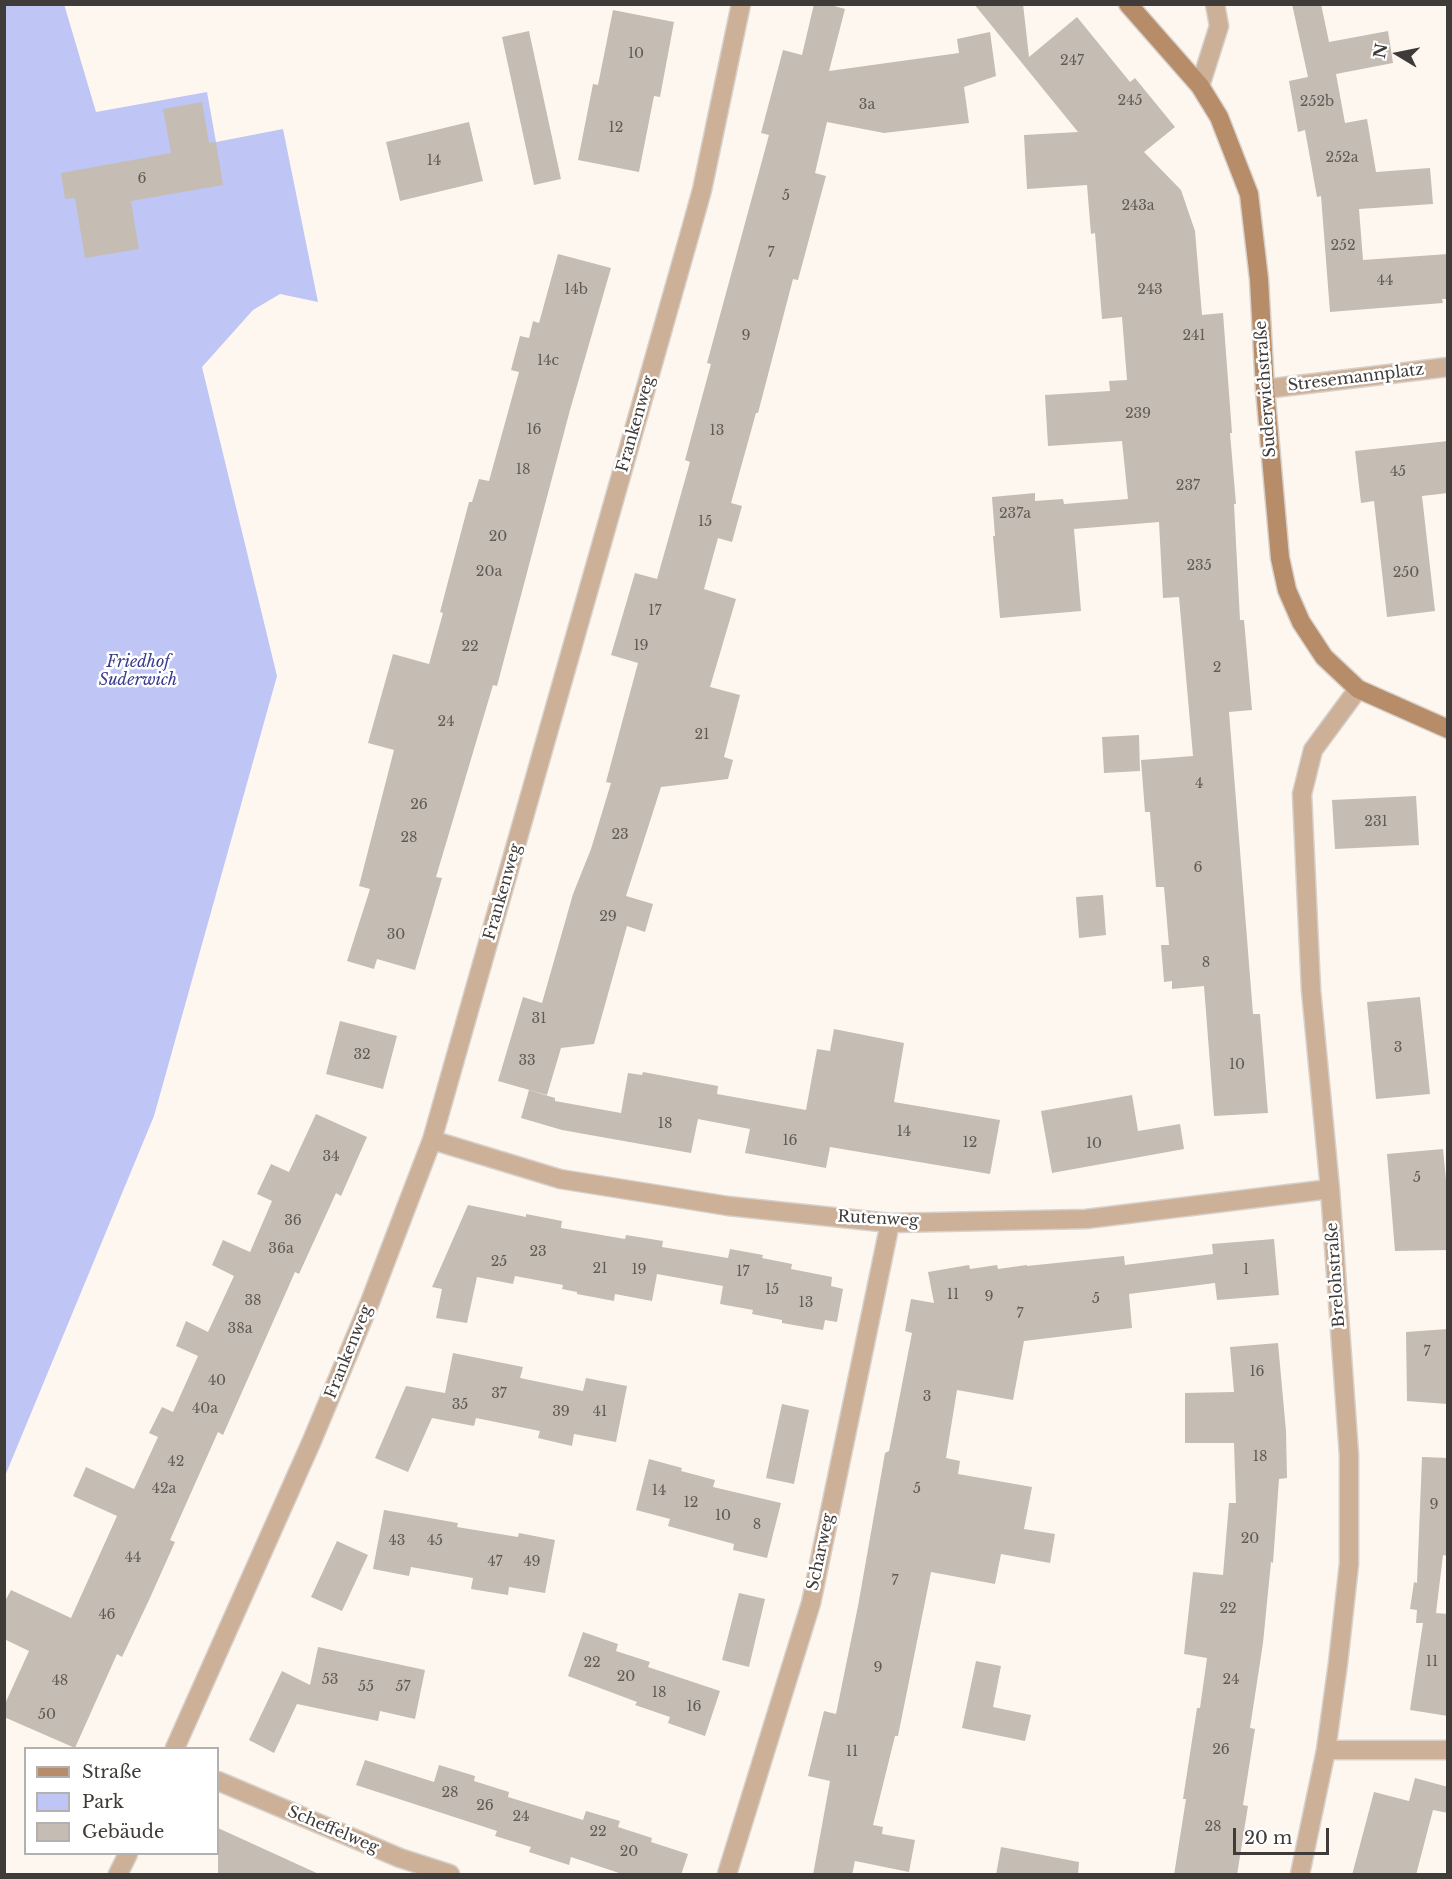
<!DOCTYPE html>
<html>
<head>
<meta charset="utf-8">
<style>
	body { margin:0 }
	#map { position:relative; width:1452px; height:1879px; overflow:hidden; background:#fef7f0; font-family:"Libre Baskerville",serif }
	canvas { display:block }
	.frame { position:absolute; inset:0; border:6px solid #3f3b38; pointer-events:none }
	.legend { position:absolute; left:24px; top:1747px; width:195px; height:108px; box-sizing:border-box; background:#fff; border:2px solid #b2b1af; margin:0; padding:8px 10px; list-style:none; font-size:18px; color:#3f3b38 }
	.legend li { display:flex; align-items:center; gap:12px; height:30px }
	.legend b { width:30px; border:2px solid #b2b1af }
	.north { position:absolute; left:1368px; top:24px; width:60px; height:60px; -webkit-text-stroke:4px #fff; paint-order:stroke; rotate:280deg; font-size:16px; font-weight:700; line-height:24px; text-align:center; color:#3f3b38 }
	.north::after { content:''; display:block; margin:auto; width:21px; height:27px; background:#3f3b38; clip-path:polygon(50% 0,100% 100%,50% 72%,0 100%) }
	.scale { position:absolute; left:1233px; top:1828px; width:96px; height:27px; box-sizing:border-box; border:3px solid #3f3b38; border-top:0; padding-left:8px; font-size:18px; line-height:21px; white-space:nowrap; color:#3f3b38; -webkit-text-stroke:4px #fff; paint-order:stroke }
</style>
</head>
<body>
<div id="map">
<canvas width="1452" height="1879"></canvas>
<div class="frame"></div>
<ul class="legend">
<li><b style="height:8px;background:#b68d68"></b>Straße</li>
<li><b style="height:16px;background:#bfc6f6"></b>Park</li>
<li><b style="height:16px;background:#c5bcb4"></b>Gebäude</li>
</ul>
<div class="north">N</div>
<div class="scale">20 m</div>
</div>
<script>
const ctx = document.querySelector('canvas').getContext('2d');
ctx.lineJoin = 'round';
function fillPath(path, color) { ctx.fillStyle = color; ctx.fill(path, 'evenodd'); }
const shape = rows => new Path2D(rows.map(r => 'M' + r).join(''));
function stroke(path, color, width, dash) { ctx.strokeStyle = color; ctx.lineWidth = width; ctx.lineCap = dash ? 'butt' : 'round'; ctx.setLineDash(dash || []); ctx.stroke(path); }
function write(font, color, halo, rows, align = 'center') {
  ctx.font = font + ' "Libre Baskerville",serif'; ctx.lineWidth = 5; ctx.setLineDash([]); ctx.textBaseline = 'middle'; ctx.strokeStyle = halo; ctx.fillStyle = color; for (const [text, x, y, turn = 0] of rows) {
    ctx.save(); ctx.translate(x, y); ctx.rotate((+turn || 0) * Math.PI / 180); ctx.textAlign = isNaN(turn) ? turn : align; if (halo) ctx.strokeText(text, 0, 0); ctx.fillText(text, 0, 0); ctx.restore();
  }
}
const green = shape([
	[64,4,96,112,207,92,216,142,283,129,318,302,280,294,253,310,202,367,277,676,154,1116,5,1476,4,5]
]);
const building = shape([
	[814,4,827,4,845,9,829,71,959,53,957,39,990,32,996,76,964,87,969,123,884,133,827,122,815,173,826,176,798,280,793,279,758,413,756,413,731,503,742,506,732,542,718,538,704,589,736,599,710,687,740,695,724,757,733,760,728,779,661,787,626,896,653,904,645,932,627,926,594,1044,561,1048,547,1095,498,1081,523,997,542,1003,573,894,591,849,611,783,606,782,638,663,611,655,635,573,657,579,690,462,685,460,711,364,707,363,769,135,761,133,783,50,802,55],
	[974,4,1023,4,1029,57,1077,17,1130,82,1135,78,1175,127,1144,152,1181,190,1195,231,1202,315,1223,313,1232,433,1230,433,1236,504,1234,504,1240,620,1244,620,1252,710,1229,712,1253,1014,1260,1014,1268,1113,1214,1116,1204,986,1172,989,1172,981,1164,982,1161,945,1169,945,1164,887,1156,887,1150,812,1145,812,1141,760,1193,756,1179,597,1163,598,1159,522,1074,529,1081,611,1000,618,993,536,995,536,992,497,1035,493,1035,501,1063,499,1064,504,1128,499,1122,441,1048,446,1045,395,1110,391,1109,381,1127,380,1122,317,1102,319,1095,233,1091,234,1087,185,1027,189,1024,135,1078,132],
	[1292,4,1321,4,1329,42,1388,31,1393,63,1336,74,1345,123,1367,119,1376,172,1430,168,1433,204,1359,209,1363,260,1448,254,1448,299,1442,299,1443,303,1330,312,1321,196,1317,197,1305,130,1298,132,1289,81,1308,77],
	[613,10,674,22,660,97,654,96,639,172,578,160,593,84,598,85],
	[529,31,561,179,534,185,502,37],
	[202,102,209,143,216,142,223,185,131,201,139,249,85,258,75,198,65,199,61,173,171,153,163,109],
	[469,122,483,181,400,201,386,142],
	[558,254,611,268,570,410,497,686,493,685,436,877,442,878,415,970,377,959,374,969,347,961,370,889,359,886,394,750,368,743,393,654,429,664,443,613,440,612,469,502,472,502,479,479,489,481,519,372,511,370,520,336,529,338,533,321,539,323],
	[1448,441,1448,493,1422,496,1435,611,1387,617,1374,501,1361,503,1355,451],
	[1139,735,1140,771,1104,773,1102,737],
	[1416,796,1419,845,1335,849,1332,800],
	[1103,895,1106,935,1079,938,1076,897],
	[1420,997,1430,1094,1376,1099,1367,1002],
	[340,1021,397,1036,383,1089,326,1074],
	[834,1029,904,1043,894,1102,1000,1120,990,1174,830,1147,826,1168,745,1153,750,1129,698,1119,691,1153,562,1130,521,1118,529,1090,555,1098,555,1101,621,1113,628,1073,642,1075,643,1072,718,1086,717,1094,806,1110,817,1049,830,1051],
	[1132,1095,1138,1131,1180,1124,1184,1149,1052,1173,1041,1111],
	[316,1114,367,1137,341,1196,336,1193,299,1274,295,1272,223,1435,218,1432,170,1540,175,1542,149,1600,122,1657,117,1654,75,1748,4,1717,4,1706,29,1651,4,1639,4,1603,11,1590,71,1618,117,1516,73,1496,86,1467,134,1489,158,1437,149,1433,162,1407,173,1412,198,1356,176,1346,186,1321,208,1332,234,1276,212,1265,223,1240,250,1252,272,1201,257,1194,271,1164,289,1172],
	[1443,1149,1448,1201,1448,1250,1395,1251,1387,1154],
	[468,1205,526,1217,526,1214,562,1221,561,1228,625,1239,626,1235,663,1241,662,1247,728,1258,730,1249,763,1255,762,1258,792,1264,791,1269,832,1277,831,1286,843,1289,837,1322,825,1320,823,1330,782,1323,782,1320,752,1314,753,1310,720,1304,723,1286,657,1274,652,1301,615,1294,614,1301,577,1294,577,1292,562,1289,563,1285,515,1276,513,1284,477,1277,467,1323,436,1318,442,1289,432,1287],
	[1274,1239,1279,1295,1217,1300,1215,1283,1129,1294,1132,1328,1024,1341,1013,1400,957,1390,946,1458,960,1461,958,1474,1032,1487,1024,1529,1055,1534,1050,1563,1001,1554,995,1584,931,1572,898,1736,895,1736,873,1825,883,1827,882,1834,915,1840,909,1872,855,1861,852,1875,813,1875,830,1781,808,1776,824,1711,836,1714,858,1606,885,1453,889,1451,912,1333,905,1331,911,1299,934,1303,928,1272,969,1265,970,1269,997,1265,998,1269,1027,1265,1027,1266,1124,1256,1125,1265,1213,1254,1212,1244],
	[1448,1329,1448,1404,1407,1401,1406,1332],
	[1278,1343,1286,1431,1287,1478,1279,1479,1273,1563,1271,1562,1263,1643,1250,1728,1255,1729,1243,1805,1248,1806,1237,1875,1174,1875,1186,1799,1183,1799,1197,1708,1200,1708,1207,1658,1184,1654,1193,1572,1223,1575,1229,1503,1236,1503,1234,1443,1185,1443,1185,1393,1234,1392,1230,1347],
	[453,1353,523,1367,520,1378,583,1391,586,1378,627,1386,616,1442,574,1434,572,1446,538,1438,540,1431,476,1418,474,1426,432,1418,408,1472,375,1458,406,1386,445,1393],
	[782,1404,809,1410,794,1484,766,1478],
	[1422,1457,1448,1458,1448,1556,1443,1555,1436,1613,1448,1614,1448,1716,1410,1710,1423,1623,1416,1623,1417,1610,1410,1609,1414,1582,1417,1583],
	[649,1459,682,1468,681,1471,715,1480,713,1487,781,1503,767,1558,733,1550,734,1544,668,1526,670,1519,636,1510],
	[384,1510,458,1523,457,1527,518,1537,519,1533,555,1540,545,1593,509,1587,508,1595,471,1589,473,1578,411,1567,409,1576,373,1569],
	[337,1541,368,1555,342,1611,311,1597],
	[739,1593,765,1599,749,1667,722,1660],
	[583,1632,618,1644,616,1651,650,1662,648,1667,720,1691,705,1736,668,1723,670,1717,635,1705,637,1702,568,1676],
	[318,1647,425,1670,415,1719,380,1711,378,1721,297,1704,274,1753,249,1740,282,1671,310,1685],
	[976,1661,1001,1666,993,1707,1031,1715,1025,1741,962,1728],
	[365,1760,434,1782,439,1765,475,1776,474,1781,509,1792,508,1797,583,1820,586,1811,620,1821,618,1827,652,1838,651,1842,688,1854,681,1875,625,1875,571,1857,569,1865,529,1852,531,1847,495,1836,497,1831,356,1785],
	[1415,1778,1448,1787,1448,1813,1433,1810,1416,1875,1352,1875,1374,1792,1409,1801],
	[218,1828,321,1875,218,1875],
	[1001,1847,1079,1862,1078,1875,996,1875]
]);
const street = shape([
	[1200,86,1219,26,1215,4],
	[1265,389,1448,367],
	[432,1140,560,1179,728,1206,890,1223,1086,1219,1330,1189],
	[175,1748,311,1443,370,1302,432,1140,690,233,702,190,741,4],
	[1326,1750,1448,1750],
	[218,1781,400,1858,450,1874],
	[118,1874,128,1854],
	[727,1874,811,1603,890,1223],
	[1300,1874,1326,1750,1338,1663,1349,1564,1349,1455,1330,1189,1311,990,1302,794,1313,750,1358,689]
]);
const secondary = shape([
	[1128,4,1200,86,1219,117,1249,194,1259,279,1265,389,1280,558,1287,590,1301,622,1324,657,1358,689,1448,729]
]);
const numberNames = [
	["10",636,54],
	["247",1072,61],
	["245",1130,101],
	["252b",1317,102],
	["3a",867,105],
	["12",616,128],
	["252a",1342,158],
	["14",434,161],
	["6",142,179],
	["5",786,196],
	["243a",1138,206],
	["252",1343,246],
	["7",771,253],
	["44",1385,281],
	["14b",576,290],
	["243",1150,290],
	["9",746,336],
	["241",1194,336],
	["14c",548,361],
	["239",1138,414],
	["16",534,430],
	["13",717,431],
	["18",523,470],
	["45",1398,472],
	["237",1188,486],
	["237a",1015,514],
	["15",705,522],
	["20",498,537],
	["235",1199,566],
	["20a",489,572],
	["250",1406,573],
	["17",655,611],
	["19",641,646],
	["22",470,647],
	["2",1217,668],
	["24",446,722],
	["21",702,735],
	["4",1199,784],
	["26",419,805],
	["231",1376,822],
	["23",620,835],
	["28",409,838],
	["6",1198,868],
	["29",608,917],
	["30",396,935],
	["8",1206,963],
	["31",539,1019],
	["3",1398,1048],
	["32",362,1055],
	["33",527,1061],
	["10",1237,1065],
	["18",665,1124],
	["14",904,1132],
	["16",790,1141],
	["12",970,1143],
	["10",1094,1144],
	["34",331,1157],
	["5",1417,1178],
	["36",293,1221],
	["36a",281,1249],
	["23",538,1252],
	["25",499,1262],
	["21",600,1269],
	["19",639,1270],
	["1",1246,1270],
	["17",743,1272],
	["15",772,1290],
	["11",953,1295],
	["9",989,1297],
	["5",1096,1299],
	["38",253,1301],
	["13",806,1303],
	["7",1020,1314],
	["38a",240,1329],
	["7",1427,1352],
	["16",1257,1372],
	["40",217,1381],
	["37",499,1394],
	["3",927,1397],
	["35",460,1405],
	["40a",205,1409],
	["39",561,1412],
	["41",600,1412],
	["18",1260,1457],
	["42",176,1462],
	["42a",164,1489],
	["5",917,1489],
	["14",659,1491],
	["12",691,1503],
	["9",1434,1505],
	["10",723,1516],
	["8",757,1525],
	["20",1250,1539],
	["43",397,1541],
	["45",435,1541],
	["44",133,1558],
	["47",495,1562],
	["49",532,1562],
	["7",895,1581],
	["22",1228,1609],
	["46",107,1615],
	["11",1432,1662],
	["22",592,1663],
	["9",878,1668],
	["20",626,1677],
	["53",330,1680],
	["24",1231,1680],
	["48",60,1681],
	["55",366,1687],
	["57",403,1687],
	["18",659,1693],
	["16",694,1707],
	["50",47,1715],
	["26",1221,1750],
	["11",852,1752],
	["28",450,1793],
	["26",485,1806],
	["24",521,1817],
	["28",1213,1827],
	["22",598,1832],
	["20",629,1852]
];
const streetNames = [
	["Stresemannplatz",1356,378,-7],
	["Suderwichstraße",1266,389,-94],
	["Frankenweg",636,424,-74],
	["Frankenweg",503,892,-74],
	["Rutenweg",878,1219,3],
	["Brelohstraße",1336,1275,-94],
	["Frankenweg",349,1352,-68],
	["Scharweg",821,1552,-78],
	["Scheffelweg",333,1830,23]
];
const parkNames = [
	["Friedhof",138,662],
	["Suderwich",138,680]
];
fillPath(green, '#bfc6f6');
fillPath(building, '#c5bcb4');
stroke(street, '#d8d1cb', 21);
stroke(secondary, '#d8d1cb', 21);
stroke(street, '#ccb098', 18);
stroke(secondary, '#b68d68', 18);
write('14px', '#605b57', null, numberNames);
write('16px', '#3f3b38', '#fff', streetNames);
write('italic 16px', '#3b3c8f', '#fff', parkNames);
</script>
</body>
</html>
